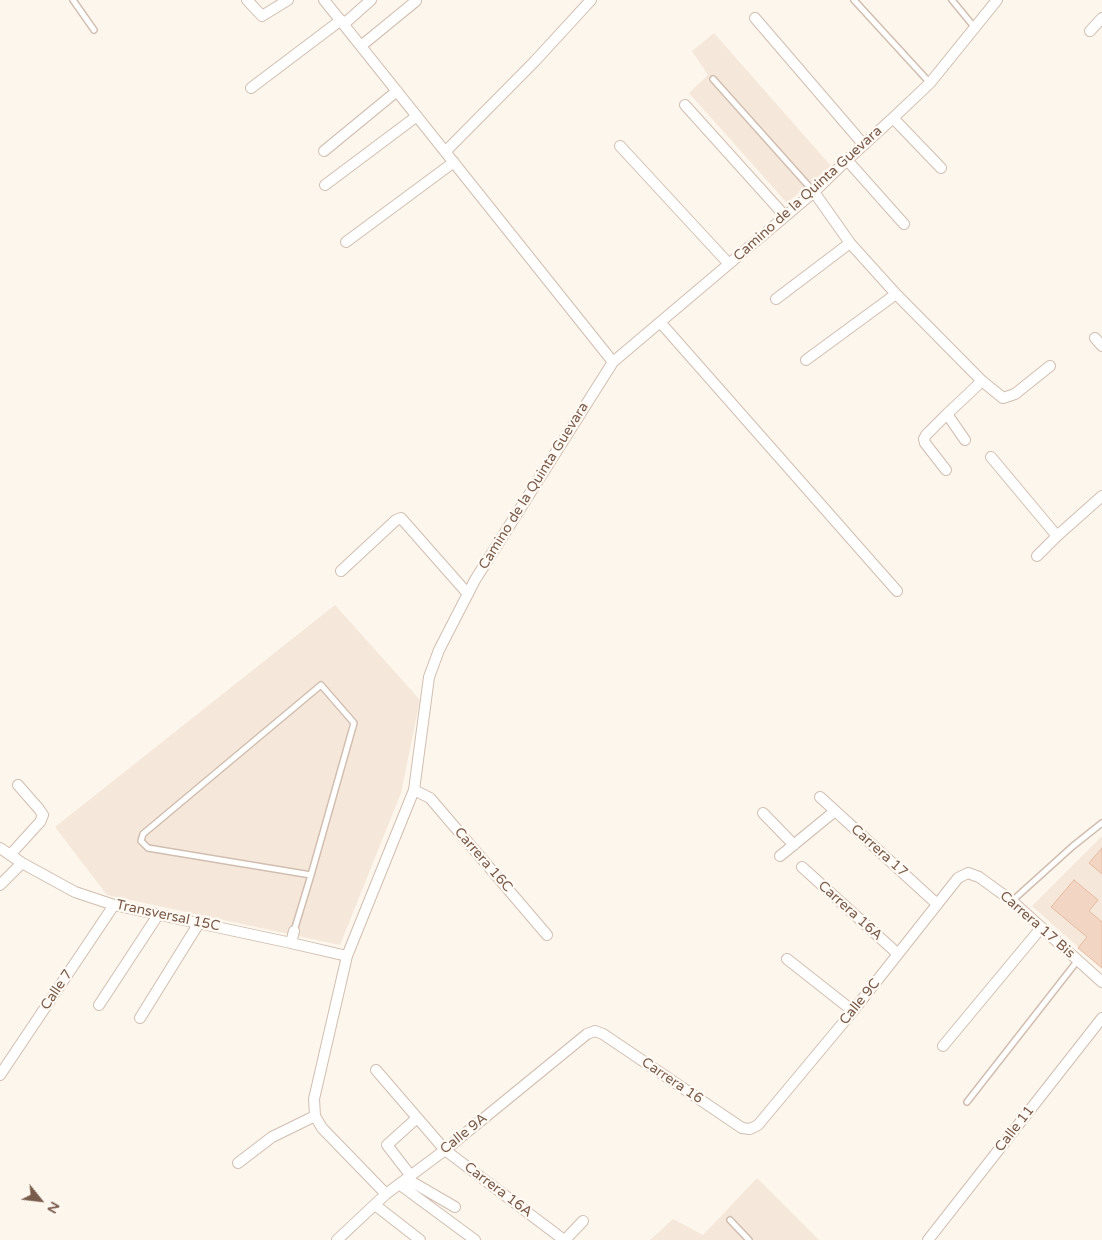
<!DOCTYPE html>
<html>
<head>
<meta charset="utf-8">
<style>
	body { margin:0 }
	#map { position:relative; width:1102px; height:1240px; overflow:hidden; background:#fdf6ec; font-family:"Varela Round",sans-serif }
	canvas { display:block }
	.north { position:absolute; left:15px; top:1175px; width:50px; height:50px; -webkit-text-stroke:4px #fffaf3; paint-order:stroke; rotate:119deg; font-size:14px; font-weight:700; line-height:20px; text-align:center; color:#7a5c4d }
	.north::after { content:''; display:block; margin:auto; width:18px; height:22px; background:#7a5c4d; clip-path:polygon(50% 0,100% 100%,50% 72%,0 100%) }
</style>
</head>
<body>
<div id="map">
<canvas width="1102" height="1240"></canvas>
<div class="north">N</div>
</div>
<script>
const ctx = document.querySelector('canvas').getContext('2d');
ctx.lineJoin = 'round';
function fillPath(path, color) { ctx.fillStyle = color; ctx.fill(path, 'evenodd'); }
const shape = rows => new Path2D(rows.map(r => 'M' + r).join(''));
function stroke(path, color, width, dash) { ctx.strokeStyle = color; ctx.lineWidth = width; ctx.lineCap = dash ? 'butt' : 'round'; ctx.setLineDash(dash || []); ctx.stroke(path); }
function write(font, color, halo, rows, align = 'center') {
  ctx.font = font + ' "Varela Round",sans-serif'; ctx.lineWidth = 4.5; ctx.setLineDash([]); ctx.textBaseline = 'middle'; ctx.strokeStyle = halo; ctx.fillStyle = color; for (const [text, x, y, turn = 0] of rows) {
    ctx.save(); ctx.translate(x, y); ctx.rotate((+turn || 0) * Math.PI / 180); ctx.textAlign = isNaN(turn) ? turn : align; if (halo) ctx.strokeText(text, 0, 0); ctx.fillText(text, 0, 0); ctx.restore();
  }
}
const residential = shape([
	[714,33,831,166,787,203,689,93,708,75,692,51],
	[335,605,420,700,401,793,340,945,107,895,55,827],
	[1102,836,1102,968,1032,906],
	[757,1178,819,1240,650,1240,673,1219,703,1235]
]);
const building = shape([
	[1102,848,1102,874,1089,863,1102,848],
	[1074,880,1098,900,1089,911,1102,922,1102,968,1078,948,1087,937,1051,907,1074,880]
]);
const service = shape([
	[73,0,94,30],
	[854,0,930,83],
	[952,0,975,28],
	[713,79,814,192],
	[1012,901,1073,846,1102,823],
	[294,931,311,875,354,723,321,685,143,834,141,841,148,848,311,875],
	[967,1102,1078,960],
	[730,1220,749,1240]
]);
const minor = shape([
	[247,0,262,16,288,0],
	[324,0,613,362],
	[755,18,864,145],
	[344,24,371,0],
	[1090,31,1102,18],
	[361,46,416,1],
	[251,88,341,20],
	[685,105,785,216],
	[893,118,941,168],
	[620,146,729,264],
	[324,151,397,91],
	[446,151,535,61,591,0],
	[847,160,904,224],
	[325,185,417,116],
	[814,192,850,243,896,294,982,381,1003,398,1015,394,1050,366],
	[346,242,454,162],
	[776,299,850,243],
	[660,322,897,591],
	[1095,338,1102,346],
	[806,360,896,294],
	[947,414,965,440],
	[991,457,1057,536],
	[946,470,925,443,924,439,926,435,947,414,982,381],
	[1037,556,1057,536,1102,496],
	[341,571,396,520,401,518,468,594],
	[414,790,430,798,547,935],
	[820,797,937,904],
	[763,813,794,845],
	[0,848,22,863,75,892,114,905,291,943,347,956],
	[10,855,40,822,43,815,39,809,18,785],
	[780,856,835,811],
	[802,867,898,954],
	[0,885,22,863],
	[291,943,294,931],
	[787,959,853,1011],
	[99,1005,158,915],
	[140,1018,199,923],
	[943,1046,1041,928],
	[376,1070,445,1150,564,1240],
	[0,1075,114,905],
	[238,1163,272,1137,315,1116],
	[411,1176,387,1145,417,1118],
	[407,1179,455,1207],
	[399,1184,475,1240],
	[386,1194,322,1128,315,1116,314,1099,347,956,414,790,429,677,439,650,475,580,613,362,814,192,847,160,893,118,930,83,997,0],
	[375,1205,420,1240],
	[337,1240,386,1194,445,1150,587,1034,595,1031,603,1034,742,1128,750,1129,758,1125,853,1011,958,878,968,873,979,877,1012,901,1102,982],
	[565,1240,583,1221],
	[928,1240,1102,1018]
]);
const streetNames = [
	["Camino de la Quinta Guevara",808,194,-42],
	["Camino de la Quinta Guevara",534,486,-58],
	["Carrera 17",879,851,42],
	["Carrera 16C",483,860,49],
	["Carrera 16A",850,911,42],
	["Transversal 15C",168,916,12],
	["Carrera 17 Bis",1037,925,41],
	["Calle 7",57,990,-56],
	["Calle 9C",860,1002,-51],
	["Carrera 16",672,1081,34],
	["Calle 11",1015,1129,-52],
	["Calle 9A",464,1134,-39],
	["Carrera 16A",498,1190,37]
];
fillPath(residential, '#f5e8da');
fillPath(building, '#f3d5c3');
stroke(building, '#e6bba3', 1);
stroke(service, '#d1beb0', 8);
stroke(minor, '#d1beb0', 12);
stroke(service, '#fff', 5);
stroke(minor, '#fff', 10);
write('14px', '#7a5c4d', '#fffaf3', streetNames);
</script>
</body>
</html>
